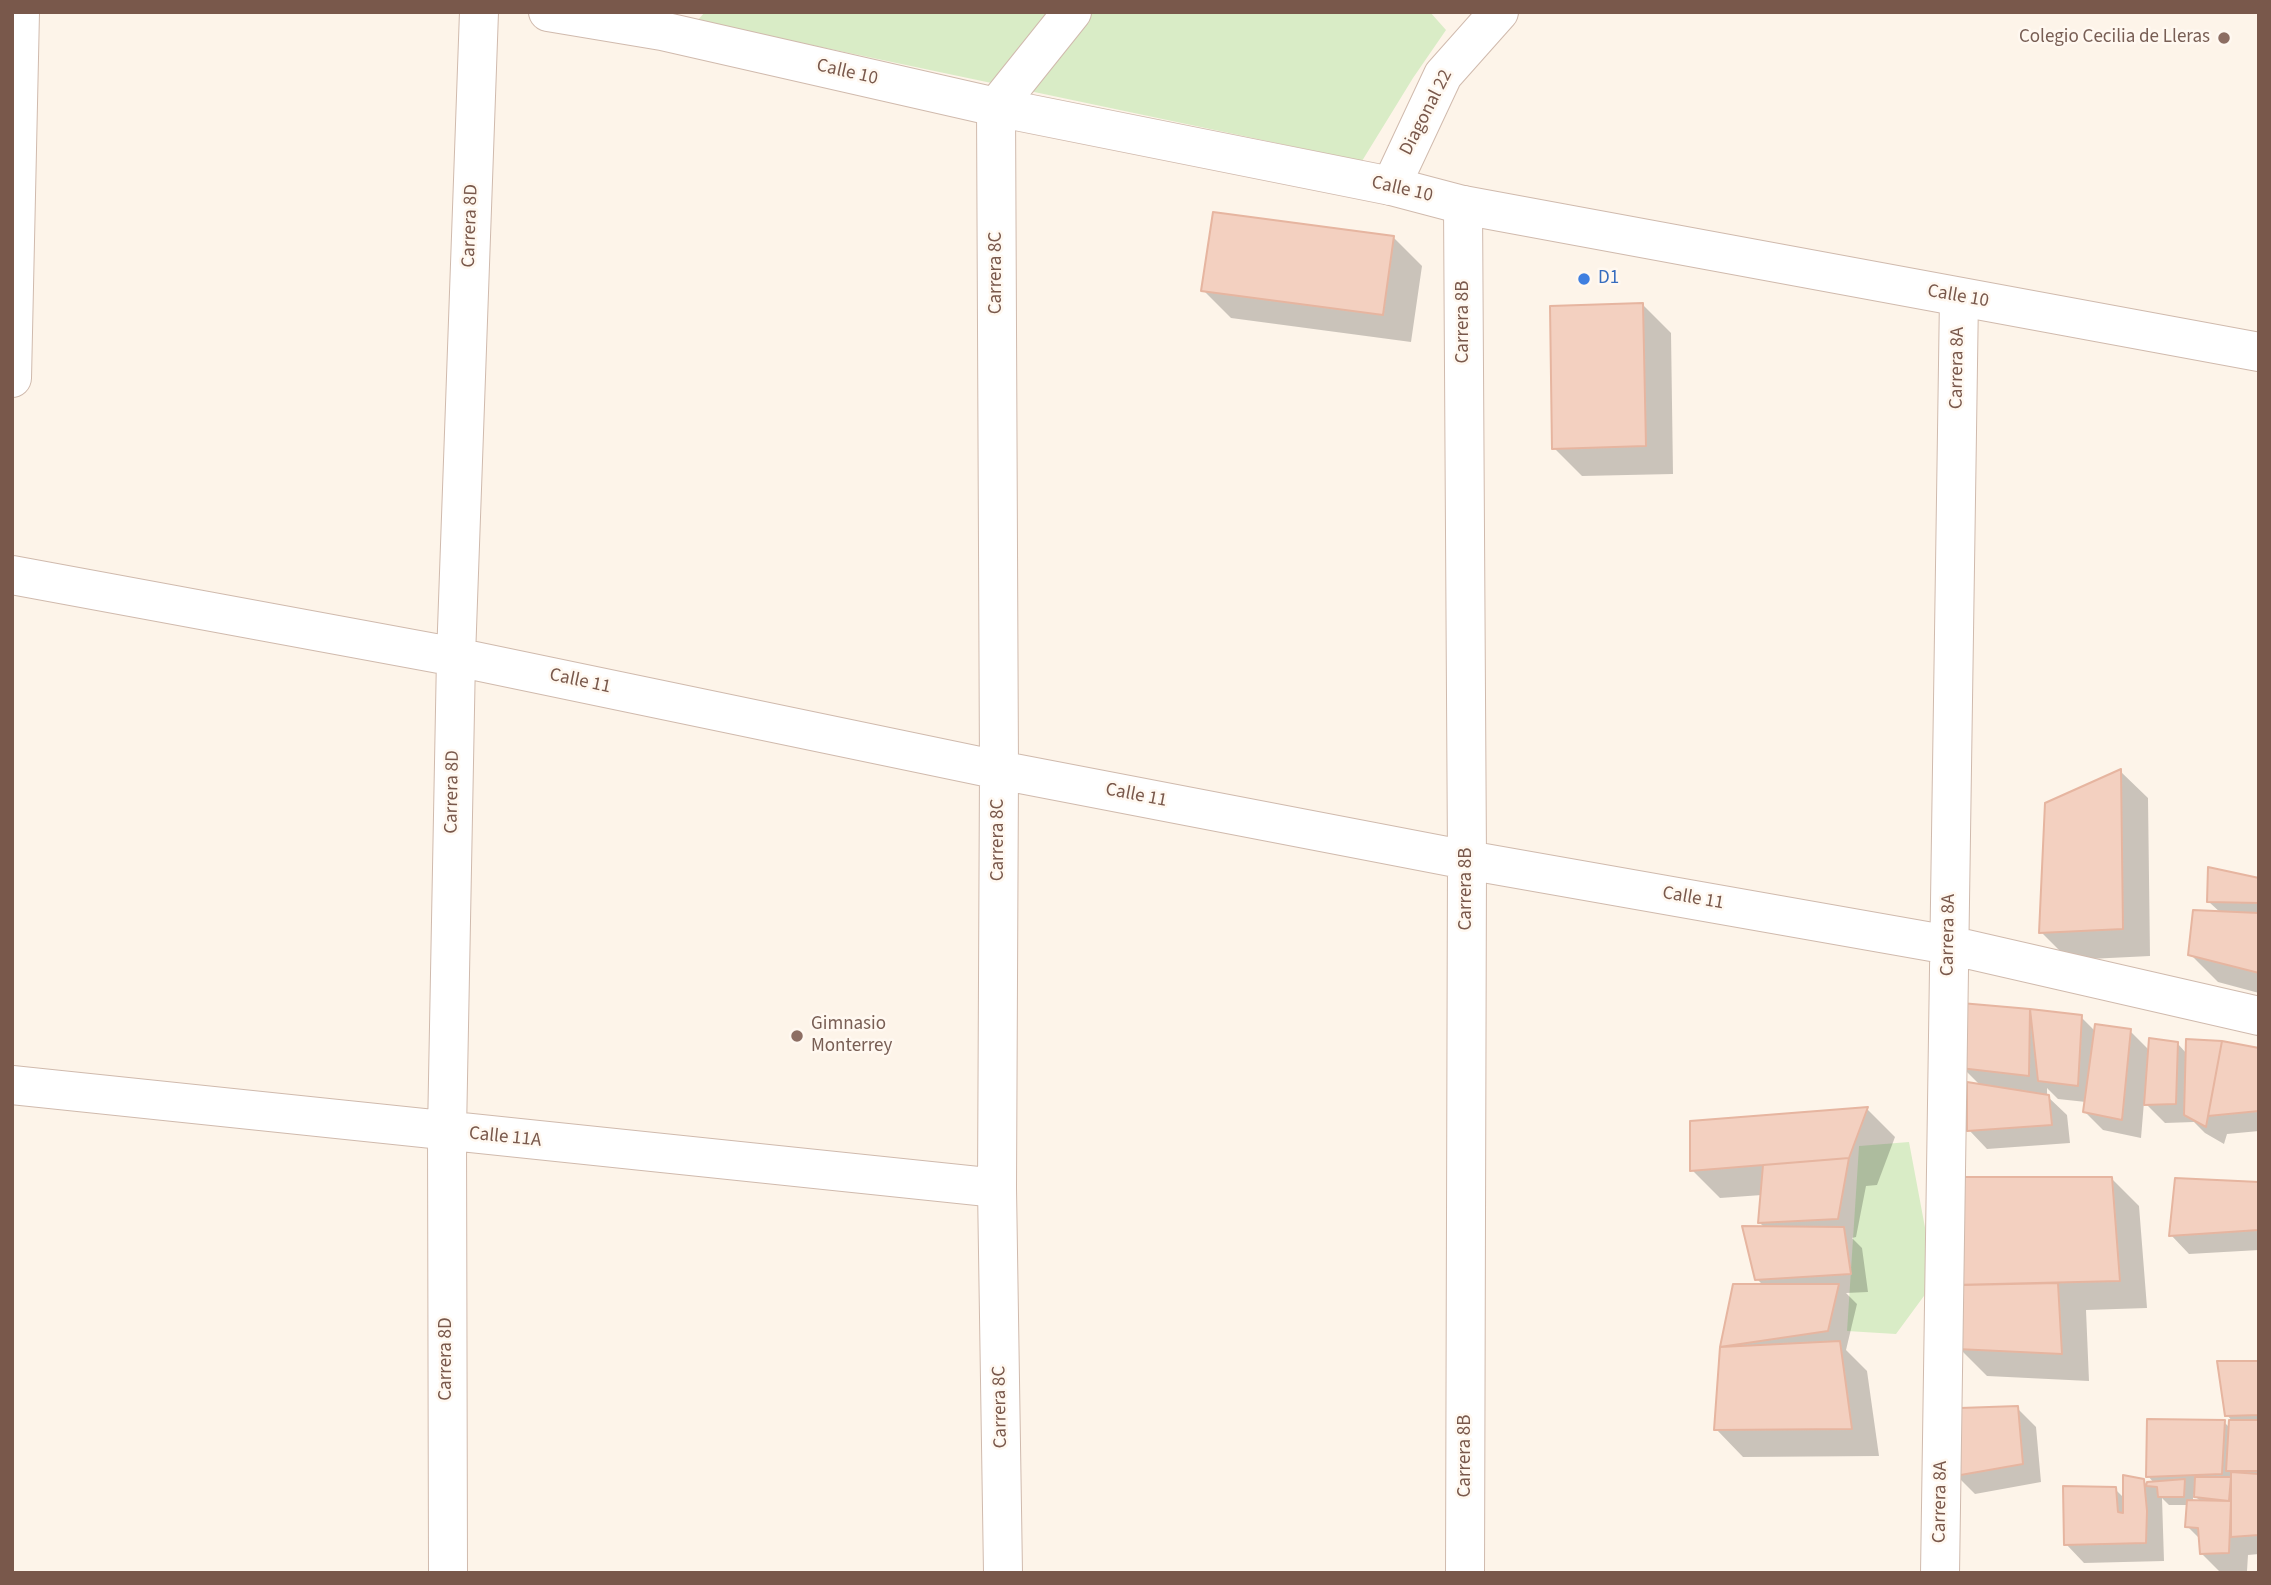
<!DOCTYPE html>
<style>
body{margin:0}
#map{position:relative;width:2271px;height:1585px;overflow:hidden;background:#fdf4e9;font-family:"Source Sans 3",sans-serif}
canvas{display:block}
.frame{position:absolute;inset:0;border:14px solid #79584b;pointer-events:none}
</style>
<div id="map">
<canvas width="2271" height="1585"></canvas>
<div class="frame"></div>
</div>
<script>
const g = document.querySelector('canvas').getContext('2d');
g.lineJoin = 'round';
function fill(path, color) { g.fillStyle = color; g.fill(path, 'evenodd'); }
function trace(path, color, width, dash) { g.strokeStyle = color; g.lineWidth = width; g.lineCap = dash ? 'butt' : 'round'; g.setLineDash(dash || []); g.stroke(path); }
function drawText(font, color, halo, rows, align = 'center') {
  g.font = font + ' "Source Sans 3",sans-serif'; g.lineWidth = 5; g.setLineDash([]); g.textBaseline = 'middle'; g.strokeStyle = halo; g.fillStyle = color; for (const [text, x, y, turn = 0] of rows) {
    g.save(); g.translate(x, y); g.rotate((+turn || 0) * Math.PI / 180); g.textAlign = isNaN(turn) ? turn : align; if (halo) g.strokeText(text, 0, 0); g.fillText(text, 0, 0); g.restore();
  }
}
const green = new Path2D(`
 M705,12H1430L1446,30L1413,78L1362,161L697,21Z
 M1909,1142L1935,1281L1896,1334L1847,1331L1859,1146Z`);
const shadow = new Path2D(`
 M1394,238L1422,266L1411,342L1231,318L1203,290Z
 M1643,305L1671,333L1673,474L1582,476L1554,448Z
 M2120,771L2148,798L2150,956L2069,960L2041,932Z
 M2259,880V993L2218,982L2190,954L2221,913L2209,902Z
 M1963,1005L2081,1017L2095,1031H2130L2150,1051L2178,1044L2187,1054L2259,1050V1131L2227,1134L2224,1144L2205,1133L2194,1122L2165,1123L2144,1102L2141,1138L2103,1130L2085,1112L2086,1102L2058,1099L2047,1088V1096L2067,1115L2070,1143L1987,1149L1969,1130L1981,1086L1962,1067Z
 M1867,1109L1895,1137L1877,1185L1866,1186L1856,1237L1852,1238L1862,1248L1868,1292L1846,1293L1857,1304L1846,1350L1867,1371L1879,1456L1743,1457L1716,1429L1722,1347L1734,1285H1763L1757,1279L1765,1228L1760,1223L1762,1195L1720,1198L1692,1170Z
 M2111,1178L2139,1206L2147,1308L2086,1310L2089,1381L1987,1376L1959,1348L1955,1285Z
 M2259,1183V1250L2189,1254L2171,1235Z
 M2259,1363V1554L2248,1555L2247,1571L2220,1572L2202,1554L2200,1539L2187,1526L2188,1505H2169L2162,1498L2164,1561L2084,1563L2066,1544L2115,1489L2124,1498L2143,1480L2146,1484L2154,1483L2148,1476L2224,1422L2230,1428L2233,1422L2227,1415ZM2193,1494L2201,1502H2193Z
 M2017,1408L2036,1427L2041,1482L1975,1494L1956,1475Z`);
const building = new Path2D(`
 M1213,212L1394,236L1383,315L1201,291Z
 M1643,303L1646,446L1552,449L1550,306Z
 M2121,769L2123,929L2039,933L2045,803Z
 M2208,867L2259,878V903L2207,902Z
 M2193,910L2259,913V973L2188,955Z
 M1961,1003L2030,1009L2029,1076L1960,1068Z
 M2030,1009L2082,1015L2078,1086L2038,1081Z
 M2095,1024L2131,1029L2122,1120L2083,1112Z
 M2149,1038L2178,1042L2176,1104L2144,1105Z
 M2186,1039L2222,1041L2206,1127L2184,1115Z
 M2222,1041L2259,1048V1111L2208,1116Z
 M1967,1082L2049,1095L2052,1125L1967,1131Z
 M1868,1107L1849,1158L1690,1171V1121Z
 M1849,1158L1838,1219L1758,1223L1763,1165Z
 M1959,1177H2112L2120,1281L1953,1285Z
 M2175,1178L2259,1182V1230L2169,1236Z
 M1742,1226L1844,1227L1851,1274L1755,1280Z
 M2058,1283L2062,1354L1957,1349L1963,1285Z
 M1733,1284H1839L1828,1331L1720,1347Z
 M1840,1341L1852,1429L1714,1430L1720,1347Z
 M2217,1361H2259V1415L2225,1416Z
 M2018,1406L2023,1464L1955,1476L1960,1408Z
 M2147,1419L2225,1420L2222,1474L2146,1477Z
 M2229,1420H2259V1471H2226Z
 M2231,1472L2259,1474V1535L2231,1537Z
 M2123,1475L2144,1479L2147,1511L2146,1543L2064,1545L2063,1486L2116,1487L2118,1512L2123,1513Z
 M2195,1477H2231L2229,1501L2194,1497Z
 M2185,1479L2184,1497H2158L2157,1487L2146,1486L2147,1482Z
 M2187,1500L2231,1501L2229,1553L2200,1554L2198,1528L2185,1527Z`);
const minor = new Path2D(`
 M1391,186L1443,75L1499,12
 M1463,205L1467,860L1465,1573
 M12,378L20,12
 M12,575L456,657L999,770L1467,860L1949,945L2259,1016
 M12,1085L997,1188
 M448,1573L447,1132L456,657L479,12
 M1003,1573L997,1188L999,770L996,107L1072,12
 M1940,1573L1959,297`);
const tertiary = new Path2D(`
 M548,12L662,31L996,107L1391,186L1463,205L2259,352`);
const markers = [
 [2224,38,7,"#8d6e63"],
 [1584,279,7,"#3f7fe0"],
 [797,1036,7,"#8d6e63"]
];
const educationNames = [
 ["Colegio Cecilia de Lleras",2210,38],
 ["Gimnasio",811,1025,"left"],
 ["Monterrey",811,1047,"left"]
];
const streetNames = [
 ["Calle 10",847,73,13],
 ["Diagonal 22",1427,113,-63],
 ["Calle 10",1402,190,13],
 ["Carrera 8D",471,226,-88],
 ["Carrera 8C",997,273,-90],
 ["Calle 10",1958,297,10],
 ["Carrera 8B",1464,322,-90],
 ["Carrera 8A",1958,368,-89],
 ["Calle 11",580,682,12],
 ["Carrera 8D",453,792,-89],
 ["Calle 11",1136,796,11],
 ["Carrera 8C",999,840,-90],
 ["Carrera 8B",1467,889,-90],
 ["Calle 11",1693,899,10],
 ["Carrera 8A",1949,935,-89],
 ["Calle 11A",505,1138,6],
 ["Carrera 8D",447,1359,-90],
 ["Carrera 8C",1001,1407,-91],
 ["Carrera 8B",1466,1456,-90],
 ["Carrera 8A",1941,1502,-89]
];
const shopNames = [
 ["D1",1598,279]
];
fill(green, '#d9ecc6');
fill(shadow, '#0003');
fill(building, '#f3d0c0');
trace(building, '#e6b5a0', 2);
trace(minor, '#d0baad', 40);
trace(tertiary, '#d0baad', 40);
trace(minor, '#fff', 38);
trace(tertiary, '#fff', 38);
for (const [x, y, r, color] of markers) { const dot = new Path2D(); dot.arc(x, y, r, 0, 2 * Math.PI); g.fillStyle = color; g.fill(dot); trace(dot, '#fff8f0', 2.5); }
drawText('19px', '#785e54', '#fff8f0', educationNames, 'right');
drawText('19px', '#79584b', '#fff8f0', streetNames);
drawText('19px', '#366cbe', '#fff8f0', shopNames, 'left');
</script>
